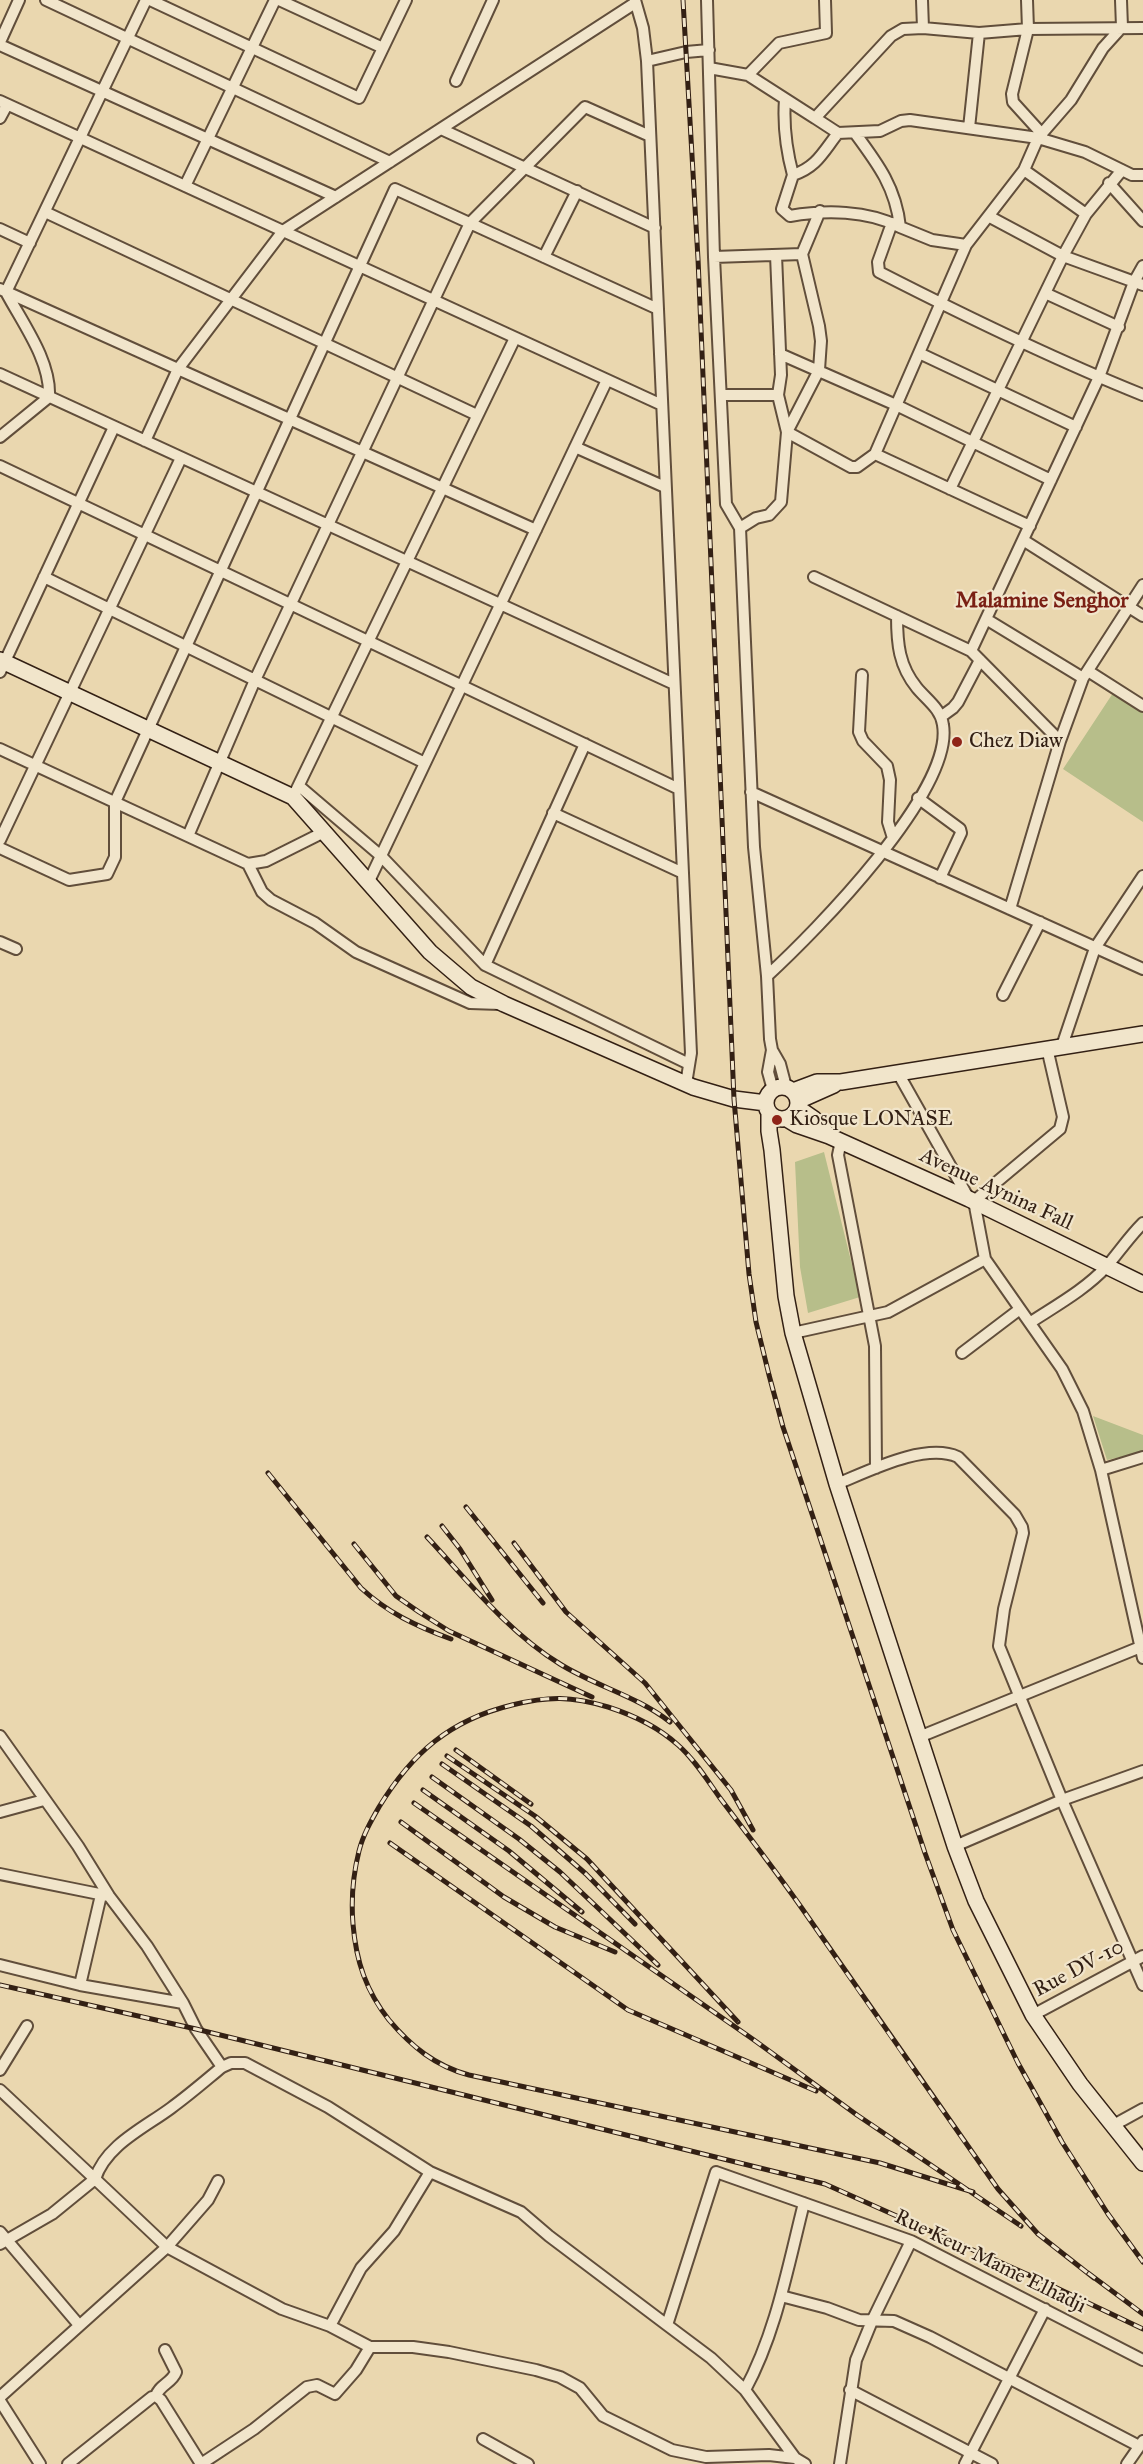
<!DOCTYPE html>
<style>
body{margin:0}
canvas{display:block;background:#ead7af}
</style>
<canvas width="1143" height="2464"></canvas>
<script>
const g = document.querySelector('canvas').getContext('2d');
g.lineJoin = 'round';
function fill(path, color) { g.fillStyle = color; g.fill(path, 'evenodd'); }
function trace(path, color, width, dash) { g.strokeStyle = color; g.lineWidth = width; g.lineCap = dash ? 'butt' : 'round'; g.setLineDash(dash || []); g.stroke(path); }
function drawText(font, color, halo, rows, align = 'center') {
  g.font = font + ' "IM FELL Great Primer",serif'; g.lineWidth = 4.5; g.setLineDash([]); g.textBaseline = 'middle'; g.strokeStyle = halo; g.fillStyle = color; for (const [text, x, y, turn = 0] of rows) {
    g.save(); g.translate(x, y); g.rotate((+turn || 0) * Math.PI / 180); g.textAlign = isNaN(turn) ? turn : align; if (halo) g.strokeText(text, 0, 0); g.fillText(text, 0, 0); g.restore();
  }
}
const green = new Path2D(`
 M1113,693L1143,713V822L1063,769Z
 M824,1152L860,1297L808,1313L800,1267L795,1162Z
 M1093,1416L1143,1435V1452L1107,1460Z`);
const street = new Path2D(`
 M46,0L390,162
 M150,0L359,98L406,0
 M279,0L383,48
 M635,0L643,28L647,61L691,1053L686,1084
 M707,0L714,257L726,504L740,528L754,847L767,976L770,1039L772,1050L780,1064L786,1087
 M922,0L923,28
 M1027,0L1028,29L1012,94L1013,102L1042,134
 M1143,28L1028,29L979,33L923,28L903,29L891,36L815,118L838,133L880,131L901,121L910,120L1038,138L1085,152L1132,175H1143
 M0,42L19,0
 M0,45L336,197
 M647,61L686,52L709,50
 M709,68L748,75L815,118
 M748,75L779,43L826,33L825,0
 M456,81L493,0
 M785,99C783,126 786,149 793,175
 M0,101L662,405
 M0,118L7,105
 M969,128L979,33
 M441,129L655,228
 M838,133C823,152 817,167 793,175L782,209L790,216C825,210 867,210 900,227C896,188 878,164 855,133
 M1024,170L1086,214
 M1109,183L1143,221
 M185,186L275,0
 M45,212L477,415
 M990,217L1063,256L1143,285
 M892,223L878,262L879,272C965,316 1053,359 1143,395
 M900,227L932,240L966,245
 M0,229L30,243
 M544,257L577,191
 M714,257L802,254
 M0,289L536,530
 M1045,293L1119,327
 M919,353L1076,427
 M780,354L896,405L1051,480
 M0,374L674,684
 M722,395H778L781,375L776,255
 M778,395L787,432L851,467H857L875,454L966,245L1024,170L1038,138L1071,100L1103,48L1122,27L1121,0
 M0,437L49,397C51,361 23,324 6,292L146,0
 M145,441L178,369L283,231L635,3
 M575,447L665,487
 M875,454L1030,526
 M0,466L679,789
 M950,489L1063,256L1086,214L1122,170
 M740,528L756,518L769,515L781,502L787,432L819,370L821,341L819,326L802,254L820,211
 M1023,540L1143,616
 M44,577L425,763
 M814,577L971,651L1060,741
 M986,619L1083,678
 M971,651L1099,377L1134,282L1143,266
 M1088,671L1143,706
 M0,672L114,427
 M862,675L859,732L863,741L887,766L890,780L888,822L893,838
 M942,716L953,708L958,702L980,660
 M0,749L248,864
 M299,786L381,856L485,965L689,1064
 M751,792L1143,969
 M293,797L515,338
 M918,798L960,829L961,833L940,878
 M553,813L683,873
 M324,832L266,861L248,864L262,892L271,900L315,923L356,952L470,1003L500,1004
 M188,836L255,680L470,223L585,107L650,136
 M0,840L181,458
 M0,848L69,880L107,874L115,857V802L395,189L658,309
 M369,881L607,380
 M1010,909L1060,741L1083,678L1143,585
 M0,942L16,949
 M485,965L585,744
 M767,976C815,932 954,791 943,725C941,709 927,700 917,688C899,666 897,644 897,616
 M1003,995L1040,922
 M1062,1046L1095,948L1143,876
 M1047,1048L1063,1117L1060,1129L974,1201L985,1259L1062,1369L1083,1411L1101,1470L1143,1658
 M772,1050L768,1072L773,1090
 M898,1073L969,1199
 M841,1141L838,1155L875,1346L876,1468
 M1031,1322C1057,1305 1086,1289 1107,1266C1119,1252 1129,1237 1143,1223
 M793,1333L888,1312L985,1259
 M962,1353L1020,1309
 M1101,1470L1143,1457
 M837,1484C869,1471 925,1442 958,1457L1015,1515L1022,1527L1023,1533L1004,1609L999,1646L1062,1800L1143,1985
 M0,1736L78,1846L109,1896L147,1946L183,2003L196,2029L222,2067
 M919,1737L1143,1646
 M0,1812L44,1800
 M955,1846L1062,1800L1143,1771
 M0,1874L109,1896
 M0,1965L80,1985L183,2003
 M80,1985L101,1895
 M1033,2015L1143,1956
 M0,2070L27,2026
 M0,2090L95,2179C106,2145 144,2128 171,2108C189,2095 205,2081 222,2067L231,2063H245L328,2107L430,2172L521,2212L549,2236L667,2325
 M1112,2126L1143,2109
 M0,2232L79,2325
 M0,2244L52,2214L95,2179L167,2247L282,2309L330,2326L370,2347H413L449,2352L536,2370L560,2377L580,2388L603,2416L672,2450L706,2457L769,2455L795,2458L805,2464
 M781,2296L827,2308L859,2320L894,2321L930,2337L1139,2446
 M330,2326L361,2268L394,2231L430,2172
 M745,2390L711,2358L667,2325L716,2172L911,2241L1143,2360
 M850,2390L992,2464
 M156,2396C159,2385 172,2383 176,2372L165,2350
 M0,2397L167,2247L208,2200L218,2181
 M0,2401L40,2464
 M483,2439L528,2464
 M795,2458L745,2390C776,2333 788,2266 804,2203
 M68,2464L152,2397L156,2396L161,2400L201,2464
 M201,2464L254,2429L307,2387L317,2385L335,2394L356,2370L370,2347
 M840,2464L856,2360L872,2321L911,2241
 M965,2464L1045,2309
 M1127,2464L1143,2441`);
const secondary = new Path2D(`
 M0,660L293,797L430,952L471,987L504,1004L693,1087L734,1099L766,1103
 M766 1103a16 16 0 1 1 32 0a16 16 0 1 1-32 0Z
 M793,1091L817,1082H841L1143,1034
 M798,1101L834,1085
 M798,1108L814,1119L829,1136
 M769,1113V1131L772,1150L786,1296L793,1333L837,1484L955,1846L976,1901L1033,2015L1080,2084L1143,2163
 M787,1119L797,1125L829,1136L969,1199L1143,1284`);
const rail = new Path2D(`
 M683,0L698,259L734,1099L749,1274L756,1322L769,1375L783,1427L925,1853L953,1930L1018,2063L1062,2142L1108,2214L1143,2262
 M268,1473L361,1588C388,1613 416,1626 451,1639
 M466,1507L543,1603
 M442,1526L460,1549L492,1600
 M427,1537C468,1581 508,1632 560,1664C595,1686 637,1696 670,1722
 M514,1543L566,1612L645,1683L731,1790L753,1830
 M354,1544L396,1596L419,1612L449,1631L592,1697
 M456,1750L531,1804
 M447,1756L535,1816L587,1859L738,2022
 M442,1764L531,1826L586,1874L635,1924
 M432,1777L519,1839L560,1872L658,1965
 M423,1790L509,1851L582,1912
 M414,1803L754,2040L857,2115L1021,2226
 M401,1822L504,1897L555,1927L615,1952
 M390,1843L628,2010L816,2091
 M0,1985L196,2029L825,2184L1040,2280L1143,2329
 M973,2192L880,2163L469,2075C435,2066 411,2046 389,2020C366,1991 356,1961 353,1924C351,1900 353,1875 359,1851C363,1835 371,1821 379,1807C412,1753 450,1720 512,1705C549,1696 571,1696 608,1707C633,1715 658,1727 678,1745C695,1760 707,1780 720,1798C747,1834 775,1870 801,1907C866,2001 932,2095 998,2189L1038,2234L1094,2278
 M1088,2273L1143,2314`);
const markers = [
 [957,742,6,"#8f2418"],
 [777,1120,6,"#8f2418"]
];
const poiNames = [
 ["Chez Diaw",969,742],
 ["Kiosque LONASE",789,1120]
];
const streetNames = [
 ["Avenue Aynina Fall",996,1190,25],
 ["Rue DV-10",1079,1969,-28],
 ["Rue Keur Mame Elhadji",990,2262,26]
];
const neighbourhoodNames = [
 ["Malamine Senghor",1042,602]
];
fill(green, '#b7be8a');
trace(street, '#614e3b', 14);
trace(secondary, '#332014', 18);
trace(street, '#f1e5cb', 10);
trace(secondary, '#f1e5cb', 15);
trace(rail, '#332014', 5);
trace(rail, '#f1e5cb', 3, [9]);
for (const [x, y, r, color] of markers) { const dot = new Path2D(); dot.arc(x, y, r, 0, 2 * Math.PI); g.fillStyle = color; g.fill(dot); trace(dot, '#f1e5cb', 2); }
drawText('21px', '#332014', '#f1e5cb', poiNames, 'left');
drawText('21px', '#332014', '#f1e5cb', streetNames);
drawText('bold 22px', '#7a1f14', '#f1e5cb', neighbourhoodNames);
</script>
